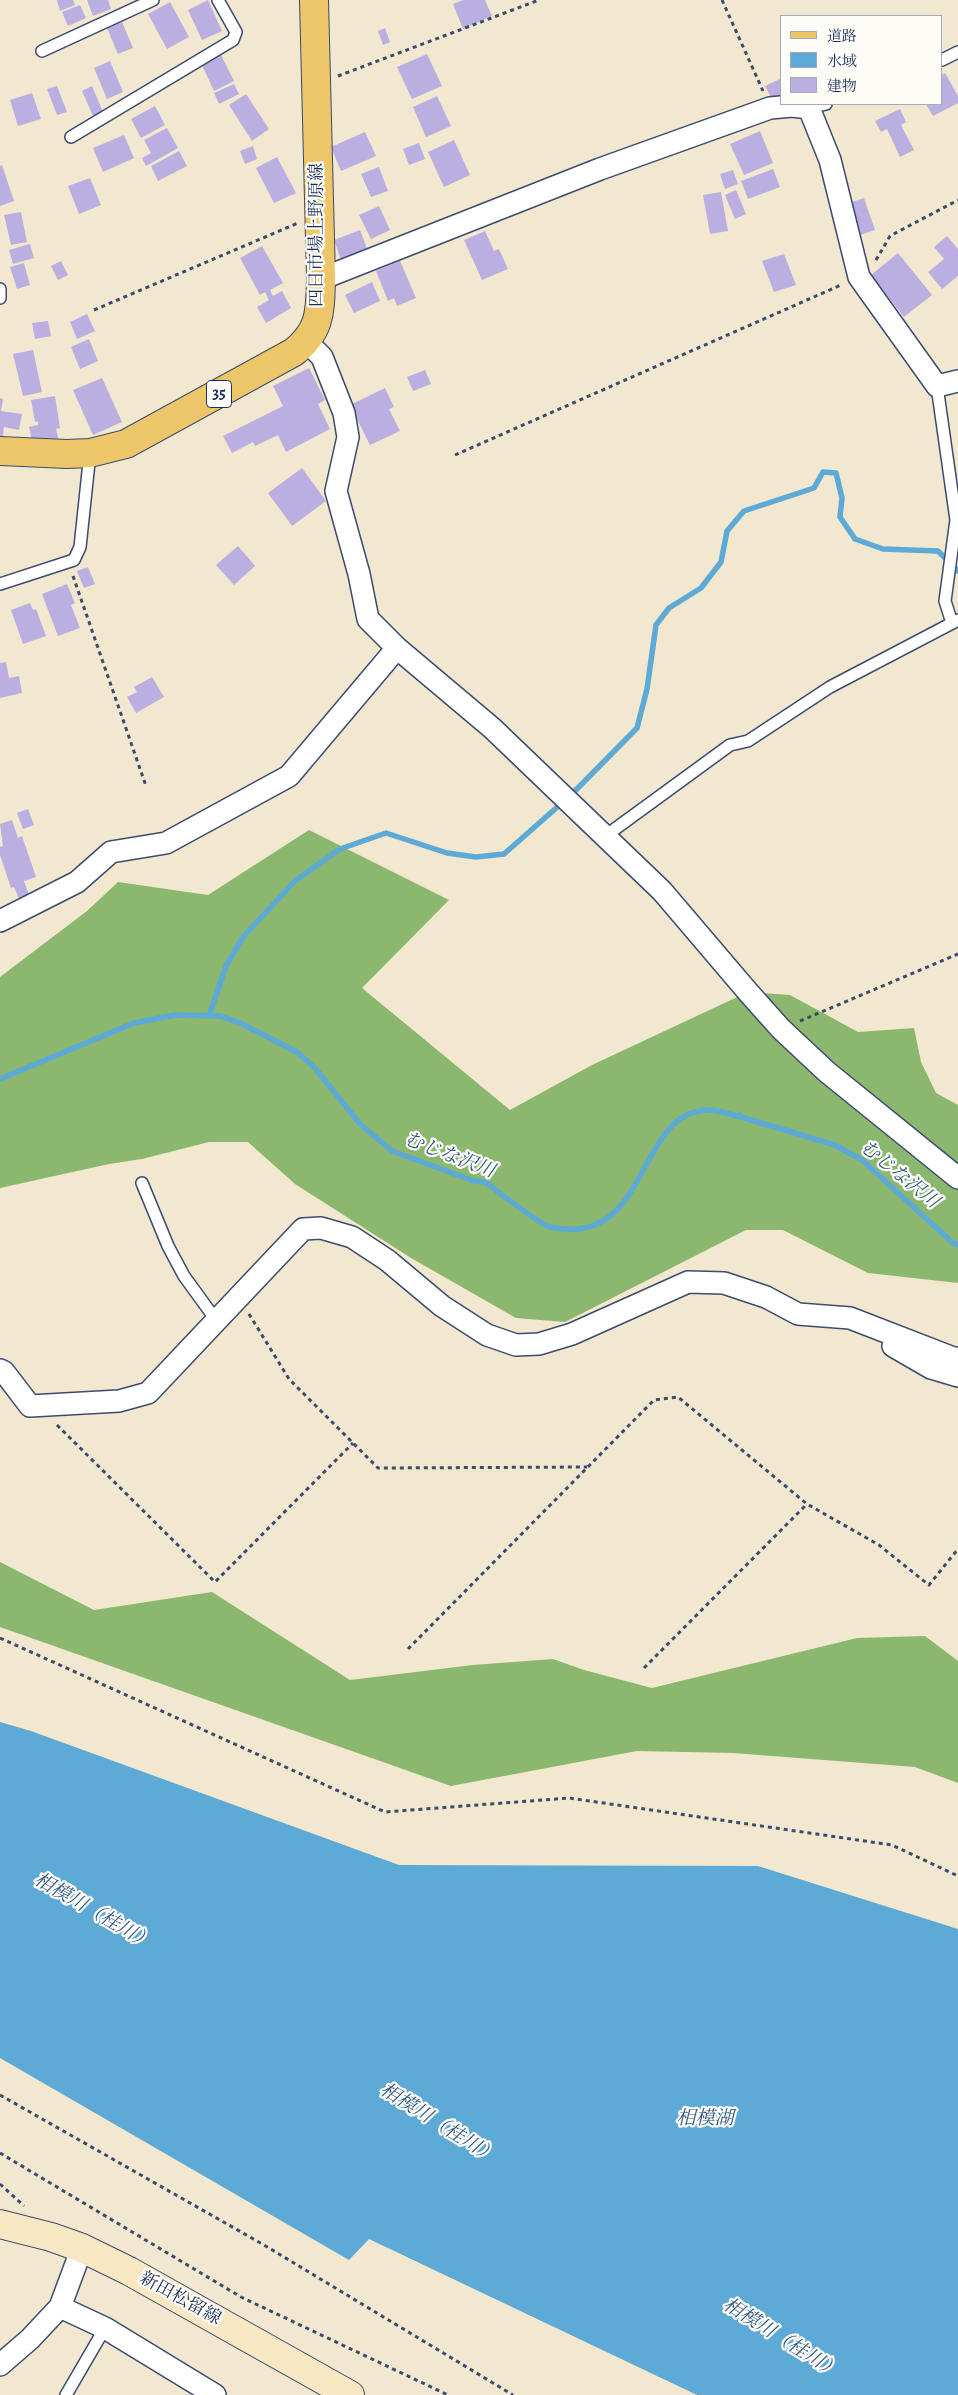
<!DOCTYPE html>
<meta charset="utf-8">
<style>
body{margin:0}
#map{position:relative;width:958px;height:2395px;overflow:hidden;background:#f1e8cf;font-family:Alegreya,"Noto Serif JP",serif}
canvas{display:block}
.legend{position:absolute;left:780px;top:15px;width:162px;height:90px;box-sizing:border-box;background:#fdfcf7;border:1px solid #a3aaba;margin:0;padding:6px 9px;list-style:none;font-size:15px;color:#1b2f5e}
.legend li{display:flex;align-items:center;gap:10px;height:25px}
.legend b{width:25px;border:1px solid #a3aaba}
</style>
<div id="map">
<canvas width="958" height="2395"></canvas>
<ul class="legend">
<li><b style="height:6px;background:#ecc669"></b>道路</li>
<li><b style="height:14px;background:#5caad5"></b>水域</li>
<li><b style="height:14px;background:#bbafe2"></b>建物</li>
</ul>
</div>
<script>
const g = document.querySelector('canvas').getContext('2d');
g.lineJoin = 'round';
function fill(path, color) { g.fillStyle = color; g.fill(path, 'evenodd'); }
function trace(path, color, width, dash) { g.strokeStyle = color; g.lineWidth = width; g.lineCap = dash ? 'butt' : 'round'; g.setLineDash(dash || []); g.stroke(path); }
function drawText(font, color, halo, rows, align = 'center') {
  g.font = font + ' Alegreya,"Noto Serif JP",serif'; g.lineWidth = 4.5; g.setLineDash([]); g.textBaseline = 'middle'; g.strokeStyle = halo; g.fillStyle = color; for (const [text, x, y, turn = 0] of rows) {
    g.save(); g.translate(x, y); g.rotate((+turn || 0) * Math.PI / 180); g.textAlign = isNaN(turn) ? turn : align; if (halo) g.strokeText(text, 0, 0); g.fillText(text, 0, 0); g.restore();
  }
}
const forest = new Path2D(`
 M309,830L449,900L362,988L510,1110L592,1065L748,992L790,995L858,1032L914,1028L921,1062L936,1093L958,1105V1283L868,1273L783,1230H746L565,1322L516,1318L411,1258L295,1184L248,1142H209L142,1159L109,1164L0,1188V977L87,911L118,882L208,895Z
 M0,1562L94,1610L212,1592L350,1680L473,1665L553,1659L584,1670L652,1688L857,1638L925,1636L958,1661V1783L915,1767L733,1753L637,1751L451,1786L0,1627Z`);
const water = new Path2D(`
 M0,1722L31,1731L399,1865L758,1866L958,1929V2395H697L369,2239L349,2260L0,2058Z`);
const stream = new Path2D(`
 M570,796L637,728L647,689L656,625L669,608L701,588L721,562L727,531L744,511L814,488L823,472L836,473L842,498L840,517L855,539L883,549L938,551L958,571
 M209,1016L226,966L243,937L295,881L340,849L386,833L447,853L476,857L504,854L563,802
 M0,1079L134,1023L175,1015L220,1016L240,1023L297,1052L315,1068L360,1124L392,1151L474,1181L485,1182C496,1190 540,1225 550,1227C650,1249 635,1114 706,1110C717,1109 729,1114 740,1117L739,1115L744,1118L835,1145L862,1160L953,1243L958,1245`);
const building = new Path2D(`
 M57,0H73L75,5L60,11Z
 M87,0H108L111,9L93,16Z
 M208,0L222,31L202,40L188,10Z
 M463,0H485L492,16L463,29L453,4Z
 M170,2L189,37L167,49L148,14Z
 M80,5L86,18L68,26L62,12Z
 M122,22L133,48L118,54L107,28Z
 M385,28L390,42L383,45L378,31Z
 M220,53L234,81L214,91L201,63Z
 M427,54L442,86L412,99L397,67Z
 M110,61L123,92L107,99L94,68Z
 M945,73L958,96V103L933,116L926,104H942V75Z
 M782,78V100L774,103L765,86Z
 M234,84L239,94L219,104L214,93Z
 M57,86L67,112L57,115L47,89Z
 M92,86L103,112L93,116L82,91Z
 M32,93L41,119L18,126L10,100Z
 M246,94L269,129L252,141L229,105Z
 M437,96L451,126L426,137L413,107Z
 M155,106L165,125L141,138L131,119Z
 M900,109L906,122L901,125L914,150L900,157L887,129L881,132L875,121Z
 M167,128L178,148L146,166L142,158L151,153L144,140Z
 M760,131L773,163L744,175L730,144Z
 M365,132L376,156L341,171L331,147Z
 M124,135L134,158L103,172L93,148Z
 M454,140L470,175L444,187L428,152Z
 M419,143L425,159L409,165L403,149Z
 M253,146L257,159L245,164L240,151Z
 M179,151L187,166L158,181L151,166Z
 M277,157L296,193L274,203L256,168Z
 M2,165L14,201L0,206V166Z
 M379,167L388,191L371,197L361,174Z
 M773,169L780,187L748,199L741,181Z
 M733,170L738,184L725,189L720,174Z
 M90,178L101,205L79,214L68,186Z
 M736,190L746,214L735,219L725,195Z
 M721,192L728,231L710,234L703,195Z
 M864,198L875,230L860,235L849,203Z
 M379,206L390,230L371,239L359,215Z
 M21,212L27,242L11,245L4,215Z
 M360,230L368,251L341,260L334,240Z
 M485,231L494,251L499,249L508,269L482,280L464,240Z
 M947,236L958,249V276L942,289L928,272L944,259L934,247Z
 M30,244L34,258L13,264L9,250Z
 M262,246L283,283L270,290L273,296L282,291L291,308L266,323L257,307L269,300L265,292L260,295L240,258Z
 M898,253L932,295L904,317L871,275Z
 M784,254L796,285L774,292L762,261Z
 M61,261L68,275L58,280L51,266Z
 M400,261L416,298L397,306L394,298L388,301L376,271Z
 M24,263L30,285L17,289L10,267Z
 M372,282L380,301L354,313L345,295Z
 M87,314L95,331L77,339L70,322Z
 M48,321L51,336L35,339L32,323Z
 M89,339L98,361L80,369L71,347Z
 M33,350L42,392L23,396L13,354Z
 M309,368L325,400L318,404L330,429L286,452L278,435L255,446L253,442L232,453L223,436L283,406L273,386Z
 M425,370L431,384L413,391L407,377Z
 M102,378L122,422L93,435L73,390Z
 M385,388L394,407L389,409L400,431L370,445L350,405Z
 M55,396L60,428L56,429L59,441L33,445L29,427L38,425V421L35,422L31,400Z
 M0,398L3,399L1,411L22,414L19,430L4,427L3,437H0Z
 M302,468L326,501L292,526L268,493Z
 M238,546L255,566L234,585L216,565Z
 M88,567L95,584L84,588L77,571Z
 M67,584L75,603L71,605L80,628L58,636L42,594Z
 M30,603L33,610L36,609L46,636L23,644L11,610Z
 M6,662L9,678L19,676L22,693L0,698V663Z
 M152,677L164,697L136,713L127,697L137,692L134,687Z
 M28,809L34,825L23,829L17,813Z
 M12,820L18,838L22,836L36,877L24,881L29,895L19,899L14,887L11,888L0,855V847L3,846L0,824Z`);
const path = new Path2D(`
 M722,0L763,91
 M338,76L539,0
 M876,260L890,236L958,200
 M94,310L298,223
 M455,455L841,285
 M73,576L146,786
 M800,1021L958,954
 M249,1314L289,1379L378,1468L587,1467
 M57,1425L215,1582L353,1443
 M0,1638L385,1812L569,1798L892,1845L958,1876
 M408,1649L654,1400L678,1397L807,1504L879,1545L929,1585L958,1549
 M644,1668L807,1504
 M0,2095L264,2245L513,2395
 M0,2153L241,2297L448,2395
 M0,2184L24,2206`);
const service = new Path2D(`
 M42,51L153,0
 M942,60L958,52
 M809,108L826,104
 M71,137L233,40L236,32L218,0
 M0,289V298
 M937,386L956,520L945,601L952,623
 M0,584L74,560L80,547L90,453
 M604,837L730,745L748,741L830,687L958,620
 M142,1183L168,1246L184,1276L216,1320
 M66,2395L105,2328`);
const minor = new Path2D(`
 M321,279L600,169L770,108L792,106L809,108L830,160L859,277L937,386L958,381
 M307,342L322,357L344,413L348,437L336,491L359,574L368,619L397,648L492,728L662,891L748,992L781,1029L827,1072L958,1178
 M0,921L77,882L111,852L166,843L289,776L397,648
 M893,1346L931,1368L958,1376
 M0,1370L4,1372L30,1406L119,1401L148,1393L303,1229L321,1228L352,1237L387,1260L442,1306L487,1335L516,1345L539,1344L572,1334L688,1282L724,1283L766,1297L798,1314L850,1318L956,1359L958,1358
 M60,2307L105,2328L215,2395
 M0,2365L30,2339L60,2307L82,2248`);
const secondary = new Path2D(`
 M0,2224L51,2237L82,2248L129,2271L350,2395`);
const primary = new Path2D(`
 M0,451L67,454L90,453L126,444L294,352C321,330 320,312 321,279L314,0`);
const shields = [
 [219,394,25]
];
const shieldNames = [
 ["35",219,394]
];
const streetNames = [
 ["四日市場上野原線",318,235,-90],
 ["新田松留線",180,2299,29]
];
const waterNames = [
 ["むじな沢川",449,1156,21],
 ["むじな沢川",899,1175,39],
 ["相模川（桂川）",93,1912,30],
 ["相模湖",705,2119],
 ["相模川（桂川）",438,2124,32],
 ["相模川（桂川）",781,2339,32]
];
fill(forest, '#8cb76e');
fill(water, '#5caad5');
trace(stream, '#5caad5', 5.5);
fill(building, '#bbafe2');
trace(service, '#3b4b6f', 14);
trace(minor, '#3b4b6f', 24);
trace(secondary, '#3b4b6f', 30);
trace(primary, '#3b4b6f', 30);
trace(path, '#3b4b6f', 3, [4, 4]);
trace(service, '#fff', 11);
trace(minor, '#fff', 21);
trace(secondary, '#f7e8c3', 28);
trace(primary, '#ecc669', 28);
for (const [x, y, w] of shields) { const box = new Path2D(); box.roundRect(x - w / 2, y - 13.5, w, 27, 4); g.fillStyle = '#fdfcf7'; g.fill(box); trace(box, '#1b2f5e', 1); }
drawText('bold 16px', '#1b2f5e', null, shieldNames);
drawText('18px', '#1b2f5e', '#fdfcf7', streetNames);
drawText('italic 19px', '#325a88', '#fdfcf7', waterNames);
</script>
